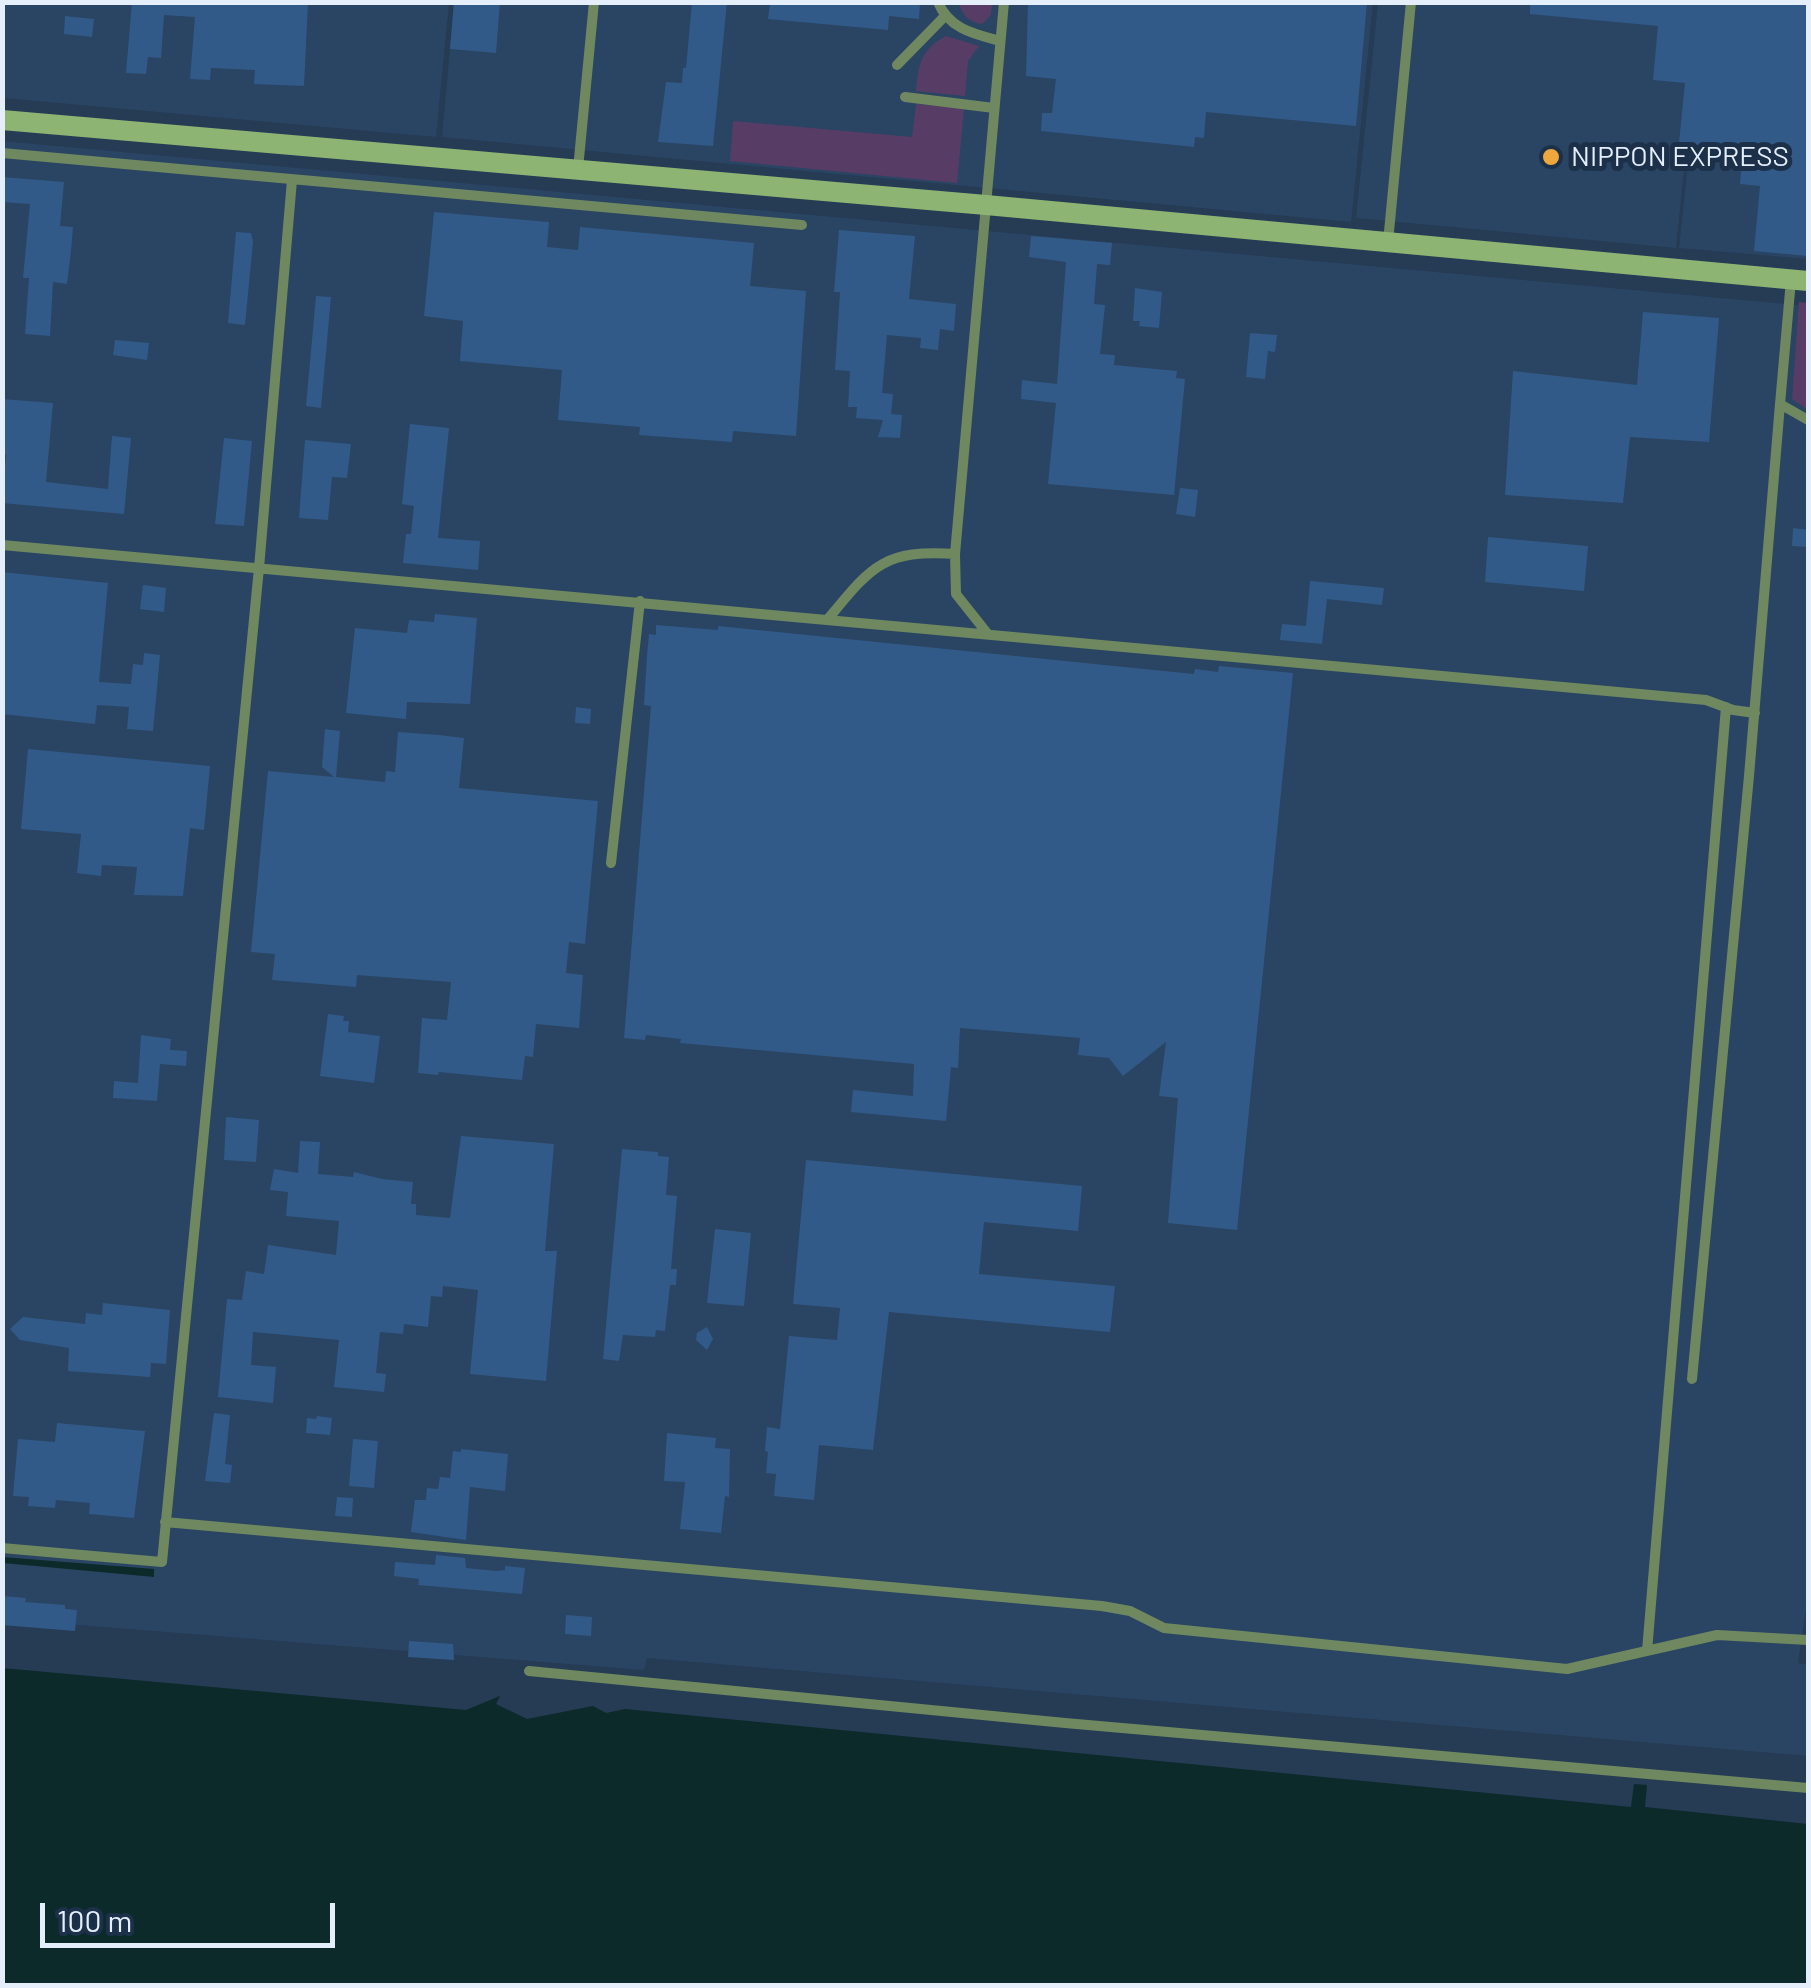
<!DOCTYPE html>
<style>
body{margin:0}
#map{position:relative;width:1811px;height:1988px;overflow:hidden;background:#263b54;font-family:Barlow,sans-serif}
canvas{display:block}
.frame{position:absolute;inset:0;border:5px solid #e5effc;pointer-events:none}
.scale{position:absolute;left:40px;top:1903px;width:295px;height:45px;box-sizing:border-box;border:5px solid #e5effc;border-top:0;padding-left:12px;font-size:30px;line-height:35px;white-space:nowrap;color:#e5effc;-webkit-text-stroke:8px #1c3149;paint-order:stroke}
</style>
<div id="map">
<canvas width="1811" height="1988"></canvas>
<div class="frame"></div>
<div class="scale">100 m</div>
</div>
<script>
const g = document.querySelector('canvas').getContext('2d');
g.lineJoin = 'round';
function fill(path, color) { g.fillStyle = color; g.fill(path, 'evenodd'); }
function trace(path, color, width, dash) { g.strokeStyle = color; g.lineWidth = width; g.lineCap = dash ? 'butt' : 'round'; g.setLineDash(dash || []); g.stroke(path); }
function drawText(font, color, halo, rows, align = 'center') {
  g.font = font + ' Barlow,sans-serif'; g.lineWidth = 10; g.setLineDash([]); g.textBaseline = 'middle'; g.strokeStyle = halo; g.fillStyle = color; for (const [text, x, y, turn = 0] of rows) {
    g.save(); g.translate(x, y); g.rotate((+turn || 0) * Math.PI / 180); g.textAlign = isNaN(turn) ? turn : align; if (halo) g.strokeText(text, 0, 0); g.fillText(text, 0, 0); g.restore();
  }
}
const built = new Path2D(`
 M2,3H449L436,137L3,98Z
 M454,3H1373L1351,222L442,137Z
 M1378,3H1701L1676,248L1356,218Z
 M1705,3H1808V259L1679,248Z
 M2,141L1808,306V1596L1798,1663L1808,1665V1756L647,1658L644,1670L3,1619Z`);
const green = new Path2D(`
 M959,3H992L991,15L982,24C968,22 963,16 959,3Z
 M946,36L979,46L968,61L965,96L916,91C918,65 921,49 946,36Z
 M916,104L964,108L957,183L730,161L733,121L912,137Z
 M1799,302L1808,303V410L1792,399Z`);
const water = new Path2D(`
 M2,1557L154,1569V1577L3,1563Z
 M2,1668L466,1710L500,1696L496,1704L527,1719L593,1706L606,1713L625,1709L1631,1807L1634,1784L1647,1785L1645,1807L1808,1824V1985H3Z`);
const building = new Path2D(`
 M132,2H308L304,86L254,84L255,70L211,68L210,80L190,79L195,17L164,15L161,58L148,57L146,74L126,73Z
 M454,2H500L496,53L450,49Z
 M692,2H727L713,146L658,142L666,82L682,83L683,68H686Z
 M770,2H920L919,19L889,16L888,30L768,19Z
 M1028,2H1367L1356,126L1206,112L1204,138L1195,137L1194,147L1041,131L1042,113H1052L1056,79L1026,76Z
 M1530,2H1808V256L1754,251L1760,186L1740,184L1743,150L1679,143L1685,83L1653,80L1658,26L1530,14Z
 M65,16L94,19L92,37L64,34Z
 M2,177L64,182L60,226L73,227L71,251L67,284L53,282L50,336L25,334L29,278H23L30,204L2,202Z
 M434,212L549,222L547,247L578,250L580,227L754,243L750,286L806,291L796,436L733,431L732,442L639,435L640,427L558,420L562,370L460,361L463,321L424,316Z
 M839,230L915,236L909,299L956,304L954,331L940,329L938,350L920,348L921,338L887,335L882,393L893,394L891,414L902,415L900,438L878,437L883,420L856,418L857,407H848L850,371L835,370L840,292H834Z
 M236,232L251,233L253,242L245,325L228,323Z
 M1031,236L1112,243L1110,265L1097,264L1094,304L1105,305L1100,354L1115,355L1114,365L1177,371L1176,378L1185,379L1174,495L1048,484L1056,403L1021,399L1022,380L1057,384L1066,262L1029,257Z
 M1135,288L1162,292L1159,328L1139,326L1140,321H1133Z
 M316,296L331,297L321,408L306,406Z
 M1643,312L1719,318L1709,442L1630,437L1623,503L1505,495L1513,371L1637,385Z
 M1250,333L1277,335L1275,352L1268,351L1265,379L1246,377Z
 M115,340L149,343L147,360L113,355Z
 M2,399L53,403L46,482L108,489L112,436L131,438L124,514L2,503L6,455H2Z
 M410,424L449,428L438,538L480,541L478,570L403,563L406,534H411L414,506L402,504Z
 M224,438L252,441L244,526L215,524Z
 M305,440L351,444L347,478L332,477L328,520L299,518Z
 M1180,488L1198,490L1195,517L1176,514Z
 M1793,528L1808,530V547L1792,546Z
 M1488,537L1588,546L1584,591L1485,582Z
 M2,572L108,583L99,682L131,684L133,664L143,665L144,653L160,655L153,731L127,729L129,707L97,705L95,724L2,714Z
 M1310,581L1384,588L1382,605L1327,599L1322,644L1280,640L1282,624L1306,626Z
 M143,585L166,588L164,612L140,609Z
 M435,614L477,618L470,704L407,702L406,719L346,713L355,628L407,633L409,620L434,622Z
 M656,625L718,630V626L1194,674L1195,669L1218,672L1219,666L1293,673L1237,1230L1168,1223L1178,1098L1159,1096L1166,1042L1123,1076L1109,1058L1078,1055L1080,1038L960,1028L958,1068L951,1067L946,1121L851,1112L853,1090L913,1096L914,1064L680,1043L681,1039L646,1035L645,1040L624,1038L651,706L644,705L647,656L649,634L656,635Z
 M576,707L591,709L590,724L575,723Z
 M325,729L340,731L336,777L385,782L386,771L395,772L398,732L439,735L464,738L459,788L598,801L585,944L569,942L566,973L583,975L579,1028L536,1024L533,1057L525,1056L522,1080L439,1072L438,1075L418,1073L422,1018L447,1020L451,982L357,975L356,987L272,980L275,954L251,952L268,771L334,777L322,767Z
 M28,749L210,766L204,830L190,828L183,896L134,895L137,867L102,865L101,876L77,873L81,834L21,829Z
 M328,1014L344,1016L343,1021H349L348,1032L380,1036L374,1083L320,1076Z
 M141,1035L171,1039L170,1050L187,1051L186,1066L160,1064L157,1101L113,1098L114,1081L138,1083Z
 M226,1117L259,1120L256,1162L224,1160Z
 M461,1136L554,1144L545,1251H557L546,1381L470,1374L478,1290L443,1286L442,1297L431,1296L428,1327L404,1324L403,1334L380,1332L376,1373L386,1374L384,1392L334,1387L339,1340L253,1332L251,1365L276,1367L273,1403L218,1397L227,1299L242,1300L246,1271L264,1274L268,1245L336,1255L339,1221L286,1216L288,1192L270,1190L274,1169L298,1173L300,1141L320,1142L318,1174L353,1177L354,1172L382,1179L413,1182L411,1204H416V1215L450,1218Z
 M622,1149L658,1152V1156L669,1157L666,1195L677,1196L671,1269H677L676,1285H670L665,1331L656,1330L655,1337L623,1335L619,1361L603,1359Z
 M806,1160L1082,1186L1078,1231L984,1222L979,1274L1115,1286L1110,1332L889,1312L873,1450L819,1445L814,1500L774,1496L776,1474L766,1473L768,1452L765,1451L767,1427L780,1429L789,1336L837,1340L840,1308L793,1304Z
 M715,1229L751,1233L744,1306L707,1303Z
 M103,1303L170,1310L166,1364L151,1363L150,1377L68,1371L69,1348L20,1340L10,1329L23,1317L85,1324L86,1313L102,1315Z
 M707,1327L713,1339L707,1350L696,1340L697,1333Z
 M214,1413L230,1415L225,1464L232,1465L230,1483L205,1481Z
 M317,1416L332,1418L330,1435L306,1433L307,1418L316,1419Z
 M57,1423L145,1431L134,1518L89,1514L90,1503L56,1500L55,1508L28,1506L29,1497L13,1496L18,1439L55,1442Z
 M667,1433L716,1438L715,1448L730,1449L729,1497L725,1496L721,1533L680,1529L685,1482L664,1481Z
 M353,1439L378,1441L374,1488L349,1486Z
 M461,1449L508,1454L505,1491L470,1487L466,1540L411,1532L415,1500H426L427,1488L438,1489L440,1477L450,1478L453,1451L461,1452Z
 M337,1497L353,1498L352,1517L335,1516Z
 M436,1555L465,1558L466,1568L497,1571L505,1570V1566L525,1568L522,1594L418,1585L419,1579L394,1576L395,1562L435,1565Z
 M3,1596L26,1598L25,1602L65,1605V1609L77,1610L75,1631L2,1625Z
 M566,1615L592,1617L591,1636L565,1634Z
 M409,1641L453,1644L454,1660L408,1657Z`);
const lane = new Path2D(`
 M938,2C949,29 974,34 1000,41
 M897,65L944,17
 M905,97L994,108
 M2,153L802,225
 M578,169L594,2
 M1388,242L1411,2
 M1791,280L1780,404L1808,420
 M2,545L1706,700L1733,710L1755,713
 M828,619C871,567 883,549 955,554
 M987,633L956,594L955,554L1004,2
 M611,863L640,601
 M1692,1379L1749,776L1780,404
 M165,1522L1102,1606L1130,1611L1164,1628L1567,1669L1717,1635L1808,1640
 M2,1548L162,1562L259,568L292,180
 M1647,1651L1726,707
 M529,1671L1065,1723L1808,1788`);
const secondary = new Path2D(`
 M2,120L986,205L1808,281`);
const markers = [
 [1551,157,10,"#eea73c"]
];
const poiNames = [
 ["NIPPON EXPRESS",1571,157]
];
fill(built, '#2a4463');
fill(green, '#573d65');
fill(water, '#0c2a29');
fill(building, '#325a88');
trace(lane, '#6f885f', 10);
trace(secondary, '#8db472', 20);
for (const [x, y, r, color] of markers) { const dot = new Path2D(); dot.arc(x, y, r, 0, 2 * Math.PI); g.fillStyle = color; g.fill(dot); trace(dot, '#1c3149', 4); }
drawText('28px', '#e5effc', '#1c3149', poiNames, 'left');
</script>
